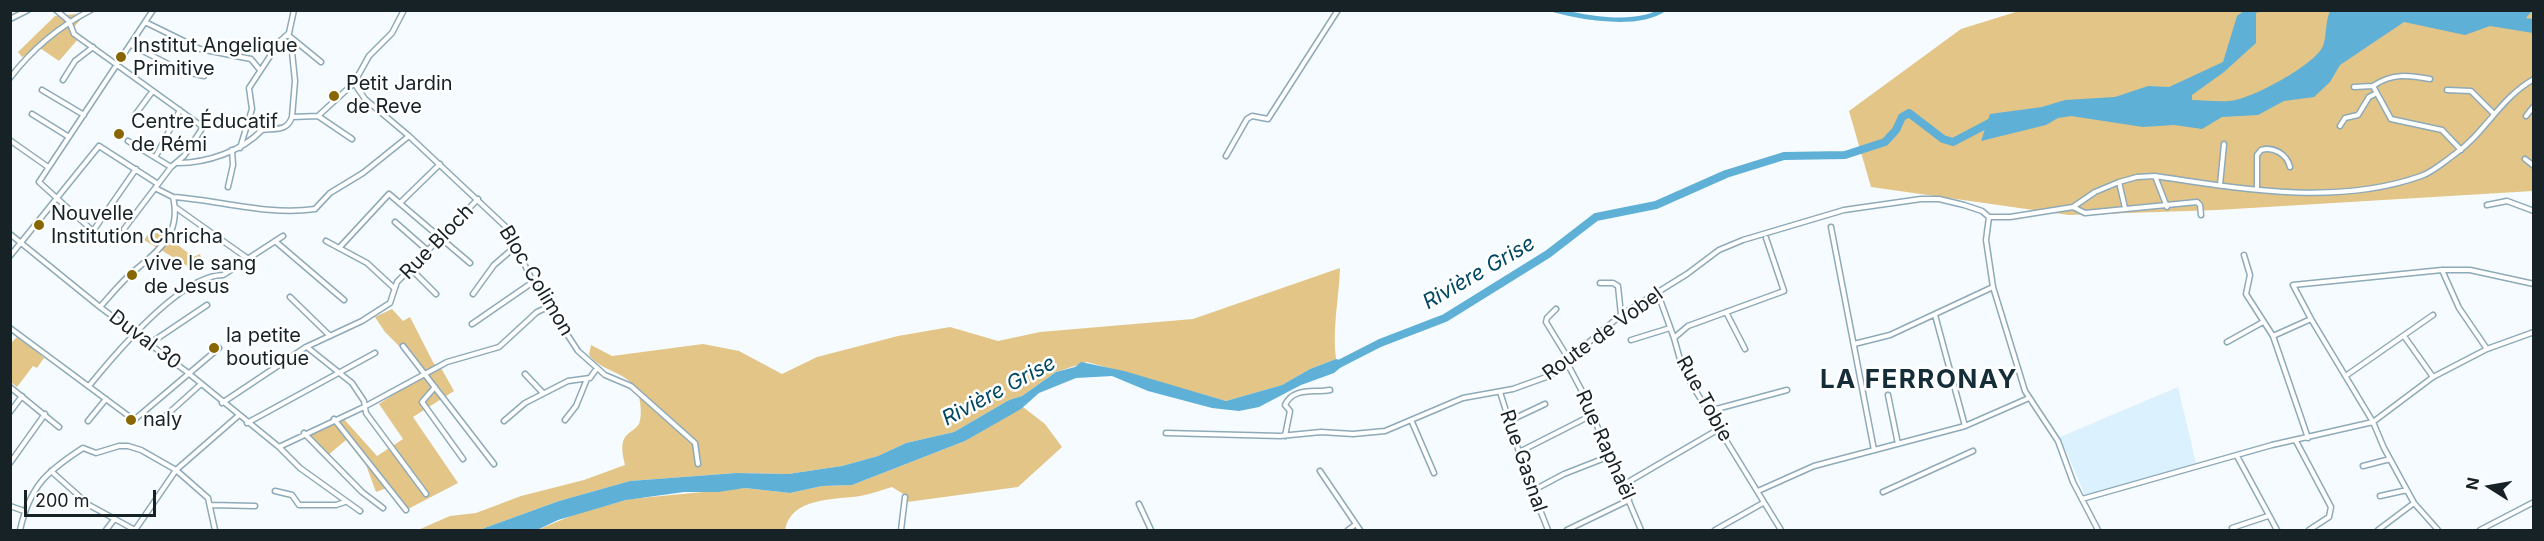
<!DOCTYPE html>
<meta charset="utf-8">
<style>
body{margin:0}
#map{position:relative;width:2544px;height:541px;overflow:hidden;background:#f5fbfe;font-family:Inter,sans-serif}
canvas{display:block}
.frame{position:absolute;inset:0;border:12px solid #172227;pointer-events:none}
.north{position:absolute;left:2460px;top:457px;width:60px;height:60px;-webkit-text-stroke:4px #fff;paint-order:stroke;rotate:281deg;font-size:16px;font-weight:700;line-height:24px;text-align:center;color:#172227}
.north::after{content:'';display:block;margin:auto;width:21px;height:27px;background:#172227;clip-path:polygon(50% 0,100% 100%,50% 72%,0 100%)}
.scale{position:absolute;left:24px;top:490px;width:132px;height:27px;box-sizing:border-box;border:3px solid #172227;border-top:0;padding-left:8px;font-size:18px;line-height:21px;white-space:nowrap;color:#172227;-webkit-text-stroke:4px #fff;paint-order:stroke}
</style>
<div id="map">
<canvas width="2544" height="541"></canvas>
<div class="frame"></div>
<div class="north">N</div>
<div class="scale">200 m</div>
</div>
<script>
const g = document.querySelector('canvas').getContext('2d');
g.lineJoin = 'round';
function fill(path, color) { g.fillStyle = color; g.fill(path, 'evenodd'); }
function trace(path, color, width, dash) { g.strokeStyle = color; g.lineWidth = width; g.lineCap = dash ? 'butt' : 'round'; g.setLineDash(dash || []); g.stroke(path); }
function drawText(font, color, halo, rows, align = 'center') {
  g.font = font + ' Inter,sans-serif'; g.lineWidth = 5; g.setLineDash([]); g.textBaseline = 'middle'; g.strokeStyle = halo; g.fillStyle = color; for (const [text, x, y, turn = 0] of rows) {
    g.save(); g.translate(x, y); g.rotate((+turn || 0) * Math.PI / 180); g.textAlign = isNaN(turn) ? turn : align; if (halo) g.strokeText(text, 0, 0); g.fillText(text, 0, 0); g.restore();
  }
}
const built = new Path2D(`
 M2178,387L2196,463L2085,495L2060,437Z`);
const green = new Path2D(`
 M2019,11H2533V191L2217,210L2069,215L1871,187L1849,111L1961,29Z
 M77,14L82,18L73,28L80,37L59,61L40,48L22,57L18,52L55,16Z
 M151,231L168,237L193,257L200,254L202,262L189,270L186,265L144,240Z
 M1340,268C1339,299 1332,328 1336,359L1310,369L1282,385L1226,401L1087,362L1056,372L1022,396L1009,400L954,432L906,443L878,456L842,466L788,474L736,473L630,481L559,501L479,530H418L450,516L476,513L521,496L584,480L625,465C623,456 620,445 625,437C629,432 636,429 639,424C643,415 640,393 635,387C623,371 601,371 589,355L591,345L612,356L703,344L739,351L782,374L817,357L898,336L950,327L998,341L1040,332L1193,319Z
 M392,309L403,321L410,317L434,364L440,366L454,391L413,417L458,483L408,509L389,487L376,492L366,465L346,440L327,456L308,436L343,418L377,456L403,439L379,404L426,373L385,332L375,317Z
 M18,336L44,358L37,368L33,366L17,387L11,382L10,344Z
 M1023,407L1045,424L1062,447L1018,487L907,502L908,497L892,487C881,490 871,494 860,496C834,500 791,497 785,530H537L576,514L630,499L745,488L790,493L822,486L852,485L965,441Z`);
const water = new Path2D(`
 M2245,10L2261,11L2256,13V43L2224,72L2192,95V100C2204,100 2217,102 2229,101C2250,100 2315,65 2323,46C2327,35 2325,22 2330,11H2532L2526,18L2533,19V33L2490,26L2465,35L2404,22L2340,65L2330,82L2314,97L2284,101L2258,115L2222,117L2202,129L2174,125L2143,127L2071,116L2058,118L2046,125L1981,141L1990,114L2042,107L2065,100L2115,97L2148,86L2169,87L2223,62L2237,16Z
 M1336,359L1347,362L1334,373L1301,385L1259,407L1239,411L1212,408L1148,391L1112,376L1076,378L1039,393L1021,409L965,441L852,485L822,486L790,493L745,488L718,492H684L626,500L558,520L537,530H479L559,501L630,481L736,473L788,474L842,466L878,456L906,443L954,432L1009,400L1022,396L1056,372L1075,367L1081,362L1124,371L1226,401L1282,385L1310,369Z`);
const canal = new Path2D(`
 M1554,10C1584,18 1636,27 1663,10`);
const river = new Path2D(`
 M1335,366L1380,343L1445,318L1548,254L1596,217L1656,205L1726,174L1784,156L1845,155L1885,142L1896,130L1902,117L1909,113L1943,139L1953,142L1995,120`);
const minor = new Path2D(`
 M56,10L69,21L74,34L203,127L184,156L171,167L124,229
 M404,10L392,33L369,56L354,83L365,99L409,136L507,228L533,282L578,351L605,375L631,386L695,443L698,464
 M10,19L28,10
 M145,22L200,49L251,59L260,70
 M288,35L321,62
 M280,41L292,52L295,81L292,117
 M131,45L182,71L204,76
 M10,78C32,49 58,27 91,10
 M63,80L75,61L93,47
 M2373,86C2392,73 2408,75 2430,79
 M2354,87L2373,86L2391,119L2442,130L2461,150
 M42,90L84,115
 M2447,90L2471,91L2493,113
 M32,114L69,137
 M135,115L152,92
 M318,116L352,139
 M2526,116L2534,106
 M2340,126L2345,118L2358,115L2369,97L2375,94
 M11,141L48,167
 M128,141L171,167
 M240,148L252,109L249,88L280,41L289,33L294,10
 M156,156L180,110
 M1226,156L1247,119L1252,116L1268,119L1338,10
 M2525,159L2534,166
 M178,163C207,163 242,151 262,130C275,128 287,132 292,117L318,116L354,83
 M136,169L93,231L39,182L153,10
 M2155,176L2167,207
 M2119,182L2125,208
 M2220,185L2224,144
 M228,187L233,165L232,150
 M2257,189V155L2261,150C2273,146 2287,154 2290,167
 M173,197C219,200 268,216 315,209L330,193L363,173L409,136
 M400,203L440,164
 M2487,205L2507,201L2534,211
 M175,207L247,258
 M2073,207L2085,213L2197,202L2200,205L2201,215
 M1989,217H2010L2073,207L2095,192L2119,182L2137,177L2155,176C2241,189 2337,206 2421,176C2433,172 2445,161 2455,154C2486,132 2500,98 2534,79
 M1989,217L1986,240L1993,287L2025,391L2058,441L2073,482L2098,530
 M395,222L427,250
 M1831,227L1874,450
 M10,234L100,307L187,372L279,447L300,468L360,511
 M1766,238L1784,291L1688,326L1674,338L1681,363L1689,380L1781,530
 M275,241L344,300
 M326,241L367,263L394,288
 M340,247L389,194L470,263
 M2244,255L2250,275L2246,294L2273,336L2308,438
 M10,256L99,146L158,184
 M410,268L436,294
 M2442,270L2459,308L2487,349
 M1600,283H1613L1618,286L1621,315
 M473,294L494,265L516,246
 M1658,294L1674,338
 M290,297L330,336
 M100,307C110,296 120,283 132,273C157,251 182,236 173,197L155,188
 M1556,309L1547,318L1546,322L1568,358
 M1726,312L1745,349
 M1935,315L1965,426
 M2311,319L2293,285L2442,270H2470L2534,284
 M472,324L533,282
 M10,328L134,420L219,348
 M2273,336L2311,319L2373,422L2384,448L2414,503L2438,530
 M2404,336L2433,377
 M1631,340L1670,328
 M2227,342L2263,322
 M149,344L207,305
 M1854,344L1890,335L1993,287
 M403,346L494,464
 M307,347L352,383L364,401L366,413L426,494
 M1566,361L1584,395L1641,530
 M525,374L543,393
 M2347,375L2433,315
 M89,386C115,354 181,275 223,275L283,236
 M10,387L59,427
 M435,387L422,402L463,459
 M1500,392L1527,477L1548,530
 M1888,395L1898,444
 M222,403L306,347L362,321L390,303L397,282L478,199
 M1709,411L1787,390
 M10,412L22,396
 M334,419L406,510
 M161,420L201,384
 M565,420L576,406L587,379
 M88,421L106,399
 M504,421L525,403L568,381L590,378L597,368
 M1509,421L1545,404
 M1412,422L1434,473
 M247,423L375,353
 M304,433L362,492L383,508
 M1166,433L1280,436L1321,432L1353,434L1385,431L1463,398L1513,389L1549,376L1621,315L1687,274L1719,250L1743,240L1844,210L1921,199H1939L1964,205L1982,211L1989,217
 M1285,436L1290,411L1285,405C1293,387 1313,393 1330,390
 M2296,441L2331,507L2329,517L2309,530
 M279,447L364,407L447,362L499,347L537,312L548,307
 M1521,451L1592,415
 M2237,456L2277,530
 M10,463L45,414
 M2363,466L2390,459
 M51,471L89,505L135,530
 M1320,471L1360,530
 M1623,485L1719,429
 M275,491L292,495L299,505H336L345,502
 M1532,491L1564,474L1610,456
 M1758,491L1814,466L1965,426L2029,398
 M1883,492L1973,451
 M2380,496L2407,490
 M2082,499L2272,445L2373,422L2433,377L2487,349L2534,332
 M1139,504L1151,530
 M210,505L255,506
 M10,506L24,511
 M2232,528L2268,516
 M20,530C30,486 46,472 83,448L96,453L119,446H128L141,450L176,470L208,498L215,530
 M106,530L113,521
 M135,530L176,470L238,416
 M901,530L905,497
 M1348,530L1356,524
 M1567,530L1629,500
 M1715,530L1763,503
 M2378,530L2414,503
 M2480,530L2534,502`);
const markers = [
 [121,57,6,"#886602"],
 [334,96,6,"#886602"],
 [119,134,6,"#886602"],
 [39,225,6,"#886602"],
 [132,275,6,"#886602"],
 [214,348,6,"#886602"],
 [131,420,6,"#886602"]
];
const poiNames = [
 ["Institut Angelique",133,46],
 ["Primitive",133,69],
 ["Petit Jardin",346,84],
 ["de Reve",346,107],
 ["Centre Éducatif",131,122],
 ["de Rémi",131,145],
 ["Nouvelle",51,214],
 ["Institution Chricha",51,237],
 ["vive le sang",144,264],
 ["de Jesus",144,287],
 ["la petite",226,336],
 ["boutique",226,359],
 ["naly",143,420]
];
const streetNames = [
 ["Rue Bloch",437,242,-46],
 ["Bloc Colimon",536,281,59],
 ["Route de Vobel",1603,334,-36],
 ["Duval 30",145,340,37],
 ["Rue Tobie",1704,399,61],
 ["Rue Raphaël",1605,445,66],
 ["Rue Gasnal",1523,461,71]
];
const waterNames = [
 ["Rivière Grise",1479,273,-30],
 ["Rivière Grise",999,391,-28]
];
const districtNames = [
 ["LA FERRONAY",1919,380]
];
fill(built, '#dbf1fd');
fill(green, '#e2c587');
fill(water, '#5eb0d6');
trace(canal, '#5eb0d6', 4.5);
trace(river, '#5eb0d6', 8);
trace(minor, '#8eaab8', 7);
trace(minor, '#fff', 4);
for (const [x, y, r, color] of markers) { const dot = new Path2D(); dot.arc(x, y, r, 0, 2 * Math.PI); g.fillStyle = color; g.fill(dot); trace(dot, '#fff', 2); }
drawText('20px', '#172227', '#fff', poiNames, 'left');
drawText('20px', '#172227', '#fff', streetNames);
drawText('italic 21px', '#004862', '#fff', waterNames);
g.letterSpacing = '1.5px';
drawText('bold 26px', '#152d39', '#fff', districtNames);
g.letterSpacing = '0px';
</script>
